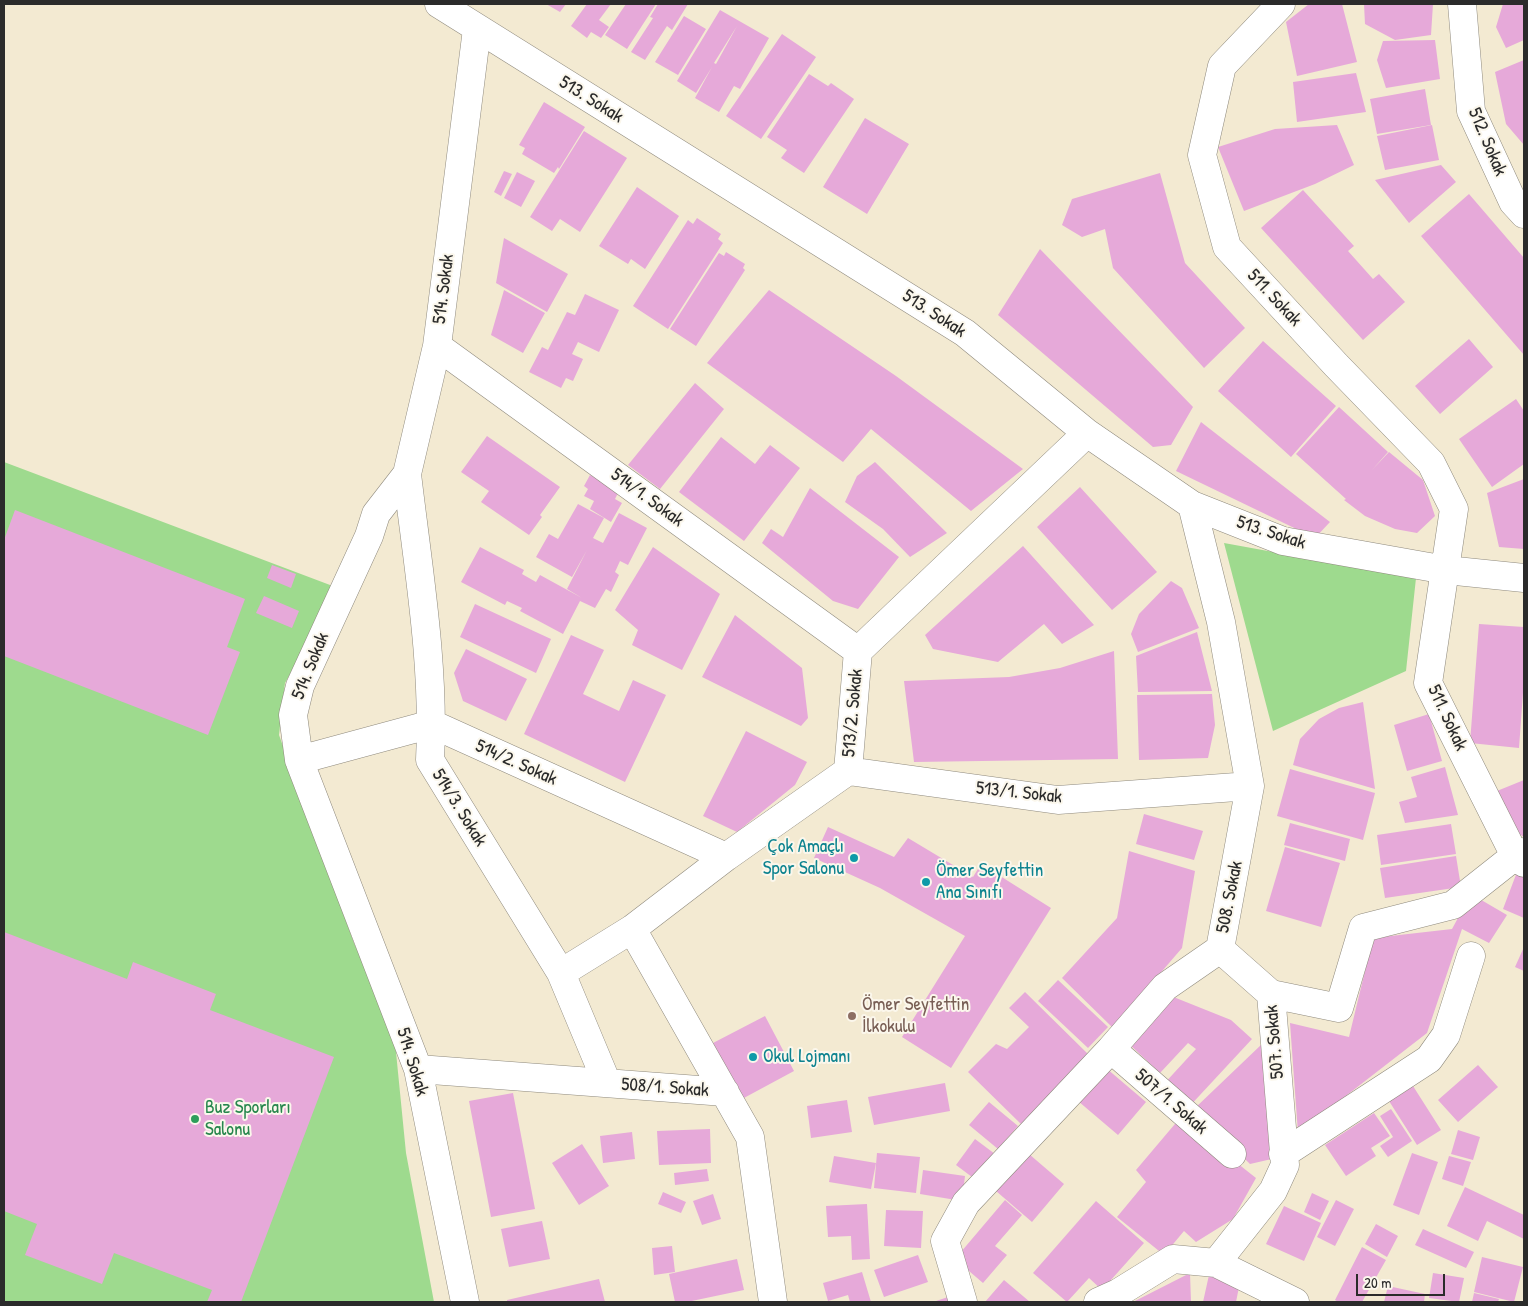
<!DOCTYPE html>
<meta charset="utf-8">
<style>
body{margin:0}
#map{position:relative;width:1528px;height:1306px;overflow:hidden;background:#f3ead2;font-family:"Patrick Hand",sans-serif}
canvas{display:block}
.frame{position:absolute;inset:0;border:5px solid #2b2b2b;pointer-events:none}
.scale{position:absolute;left:1356px;top:1274px;width:89px;height:22px;box-sizing:border-box;border:2px solid #2b2b2b;border-top:0;padding-left:6px;font-size:15px;line-height:18px;white-space:nowrap;color:#2b2b2b;-webkit-text-stroke:4px #fbf7ec;paint-order:stroke}
</style>
<div id="map">
<canvas width="1528" height="1306"></canvas>
<div class="frame"></div>
<div class="scale">20 m</div>
</div>
<script>
const g = document.querySelector('canvas').getContext('2d');
g.lineJoin = 'round';
function fill(path, color) { g.fillStyle = color; g.fill(path, 'evenodd'); }
function trace(path, color, width, dash) { g.strokeStyle = color; g.lineWidth = width; g.lineCap = dash ? 'butt' : 'round'; g.setLineDash(dash || []); g.stroke(path); }
function drawText(font, color, halo, rows, align = 'center') {
  g.font = font + ' "Patrick Hand",sans-serif'; g.lineWidth = 4; g.setLineDash([]); g.textBaseline = 'middle'; g.strokeStyle = halo; g.fillStyle = color; for (const [text, x, y, turn = 0] of rows) {
    g.save(); g.translate(x, y); g.rotate((+turn || 0) * Math.PI / 180); g.textAlign = isNaN(turn) ? turn : align; if (halo) g.strokeText(text, 0, 0); g.fillText(text, 0, 0); g.restore();
  }
}
const green = new Path2D(`
 M4,462L338,588L285,683L279,735L354,943L394,1032L406,1153L434,1302H4Z
 M1224,543L1416,578L1406,671L1273,731Z`);
const building = new Path2D(`
 M546,4H566L560,12Z
 M587,4H611L599,20L609,27L601,38L591,32L587,38L571,26Z
 M626,4H656L627,49L605,35Z
 M658,4H688L672,30L667,26L645,60L631,52L653,18L650,17Z
 M1309,4H1342L1357,62L1297,76L1286,22Z
 M1364,4H1433L1431,35L1395,40L1365,24Z
 M1503,4H1524V40L1506,48L1496,27Z
 M720,10L769,38L740,89L734,86L719,112L695,98L712,67L696,93L677,81ZM737,26L716,64L714,63Z
 M684,16L706,29L678,75L655,62Z
 M782,34L816,57L761,139L726,116Z
 M1435,40L1440,79L1386,88L1377,60L1383,41Z
 M1524,60V145L1506,124L1495,72Z
 M1356,73L1366,112L1297,122L1293,82Z
 M809,74L828,86L831,83L854,99L804,173L781,158L787,150L767,137Z
 M1425,89L1431,125L1377,134L1370,99Z
 M544,102L585,127L559,169L558,167L554,173L522,154L525,148L519,145Z
 M865,118L909,144L867,214L823,187Z
 M1337,125L1354,165L1315,184L1244,211L1218,147L1275,129Z
 M1432,125L1439,160L1385,170L1377,136Z
 M584,131L627,158L580,232L560,219L552,231L530,217Z
 M1441,165L1456,182L1409,223L1375,180Z
 M504,171L512,174L501,196L494,192Z
 M517,172L535,181L521,207L504,198Z
 M1160,173L1185,263L1245,328L1204,368L1113,268L1105,229L1082,237L1062,225L1072,199Z
 M637,187L679,216L645,269L631,259L628,264L599,246Z
 M1303,190L1354,246L1348,251L1373,279L1379,274L1405,302L1363,340L1261,228Z
 M1469,194L1524,258V355L1421,236Z
 M697,218L721,234L718,239L723,243L668,329L633,306L688,220L693,224Z
 M504,238L568,274L547,312L496,283Z
 M1040,249L1193,407L1171,445L1153,447L998,315Z
 M726,252L745,264L743,268L745,270L696,346L670,329L719,253L724,256Z
 M504,290L545,313L523,353L491,335Z
 M769,290L896,376L1023,469L971,511L871,429L843,462L707,363Z
 M585,294L619,310L599,352L578,342L572,354L583,359L573,381L566,378L561,388L529,372L542,347L548,350L567,312L575,315Z
 M1469,339L1493,367L1440,414L1415,386Z
 M1263,341L1336,406L1291,457L1218,391Z
 M695,383L724,409L660,489L628,465Z
 M1516,399L1524,411V464L1492,487L1459,439Z
 M1339,407L1388,452L1372,470L1389,452L1423,480L1435,516L1417,533L1395,529L1365,516L1344,500L1346,499L1296,454Z
 M1201,422L1300,499L1330,522L1315,538L1176,471Z
 M487,436L560,487L540,515L542,517L529,535L481,502L489,491L461,472Z
 M721,437L755,464L770,445L800,468L744,541L679,492Z
 M875,462L947,533L910,557L883,529L845,502L857,476Z
 M590,475L619,491L615,499L622,503L611,522L590,509L594,501L584,496L588,489L584,486Z
 M1524,479V549L1499,547L1487,493Z
 M1080,487L1157,572L1112,610L1037,527Z
 M810,488L899,557L858,609L833,601L762,543L771,529L783,537Z
 M578,504L604,518L593,538L603,543L619,513L647,528L628,565L620,561L615,572L619,575L611,592L606,589L595,608L580,601L563,634L520,611L522,608L507,601L505,605L461,582L480,547L524,570L522,574L536,582L540,575L582,598L567,589L587,550L572,577L536,557L549,534L558,539Z
 M15,510L245,599L227,647L240,652L208,735L4,656V540Z
 M1023,546L1094,625L1062,644L1044,624L998,662L933,649L925,635Z
 M653,547L720,594L682,670L632,645L638,630L615,610Z
 M272,565L296,574L291,588L267,578Z
 M1171,581L1182,588L1199,628L1138,652L1131,634L1139,614Z
 M264,596L299,611L292,628L256,613Z
 M475,604L551,639L536,673L460,637Z
 M735,615L802,668L808,718L801,726L702,677Z
 M1479,624L1524,627V679L1519,748L1470,743Z
 M1197,632L1212,691L1138,692L1136,656Z
 M571,635L604,650L583,694L619,711L633,680L666,695L625,782L524,734Z
 M466,649L527,679L506,721L463,701L454,673Z
 M1114,651L1118,759L914,762L904,681L1009,677L1060,668Z
 M1212,694L1215,725L1208,758L1139,760L1137,695Z
 M1363,702L1375,789L1293,765L1300,739L1319,719L1339,708Z
 M1429,714L1442,761L1407,771L1394,725Z
 M746,731L807,762L795,785L737,832L703,816Z
 M1445,767L1458,815L1405,823L1399,802L1417,797L1411,777Z
 M1290,769L1375,793L1363,840L1277,816Z
 M1524,780V837L1508,827L1492,793Z
 M1144,814L1203,831L1194,860L1136,844Z
 M1290,823L1350,839L1345,861L1284,845Z
 M1451,824L1456,854L1381,865L1377,835Z
 M828,827L894,857L908,838L973,877L981,864L1051,908L951,1068L902,1037L965,936L880,888L814,858Z
 M1285,847L1340,863L1321,927L1266,911Z
 M1129,851L1195,871L1182,948L1113,1028L1062,978L1117,918Z
 M1456,856L1461,887L1385,898L1380,868Z
 M1517,872L1524,875V918L1503,909Z
 M1471,894L1507,915L1489,943L1462,929L1427,1033L1298,1133L1290,1023L1349,1037L1373,938L1452,929Z
 M4,932L127,979L133,962L216,994L210,1010L334,1057L241,1302H207L212,1290L114,1253L102,1284L25,1255L37,1224L4,1211Z
 M1524,947V971L1515,967Z
 M1058,980L1108,1027L1088,1048L1038,1001Z
 M1025,992L1089,1055L1022,1125L968,1072L996,1044L1007,1049L1029,1027L1009,1008Z
 M1171,996L1231,1020L1252,1039L1187,1109L1162,1086L1196,1049L1188,1043L1160,1073L1128,1043Z
 M765,1016L794,1071L742,1099L713,1043Z
 M1262,1044L1276,1158L1250,1164L1194,1109Z
 M1478,1065L1498,1087L1458,1122L1438,1100Z
 M1106,1068L1146,1102L1118,1135L1078,1101Z
 M945,1083L950,1111L874,1125L868,1097Z
 M1413,1086L1441,1130L1417,1145L1389,1101Z
 M513,1093L535,1209L491,1217L469,1101Z
 M847,1100L852,1132L811,1138L807,1106Z
 M989,1102L1018,1126L998,1149L969,1125Z
 M1391,1109L1412,1141L1388,1157L1380,1146L1393,1137L1380,1116Z
 M1374,1113L1390,1136L1371,1148L1376,1156L1346,1176L1325,1145Z
 M1180,1118L1256,1178L1233,1219L1196,1242L1184,1231L1164,1255L1117,1217L1146,1182L1136,1170Z
 M710,1129L711,1163L659,1165L657,1131Z
 M1458,1130L1480,1137L1473,1160L1451,1154Z
 M632,1132L635,1159L603,1163L600,1136Z
 M975,1139L995,1154L976,1180L956,1165Z
 M582,1144L609,1186L579,1205L552,1163Z
 M877,1153L920,1157L916,1193L874,1188Z
 M1412,1153L1438,1162L1419,1215L1393,1205Z
 M1029,1154L1064,1184L1032,1222L996,1191Z
 M834,1156L876,1163L871,1189L829,1182Z
 M1449,1156L1471,1162L1463,1186L1442,1179Z
 M707,1169L709,1181L675,1185L674,1173Z
 M923,1170L965,1176L962,1201L920,1194Z
 M1465,1187L1524,1215V1239L1487,1221L1478,1241L1447,1226Z
 M663,1192L686,1202L681,1213L658,1204Z
 M1312,1193L1329,1201L1320,1220L1304,1212Z
 M713,1194L721,1219L702,1225L693,1201Z
 M1005,1200L1022,1215L995,1246L1007,1255L983,1283L955,1259Z
 M1336,1200L1354,1209L1335,1246L1317,1237Z
 M1096,1201L1144,1243L1102,1290L1089,1278L1067,1302L1033,1273Z
 M867,1204L870,1259L852,1260L851,1236L828,1237L826,1206Z
 M1284,1206L1321,1223L1304,1261L1266,1244Z
 M886,1210L923,1211L921,1248L884,1246Z
 M542,1221L550,1259L509,1267L501,1229Z
 M1376,1224L1398,1236L1387,1257L1365,1244Z
 M1423,1229L1474,1252L1466,1268L1415,1245Z
 M672,1246L675,1272L654,1275L652,1248Z
 M1362,1247L1386,1260L1362,1302H1338L1335,1300Z
 M918,1255L928,1282L884,1297L874,1270Z
 M1482,1257L1523,1267L1514,1302L1474,1292Z
 M737,1259L744,1290L687,1302H675L669,1274Z
 M862,1272L871,1302H850L848,1295L828,1301L823,1283Z
 M1190,1273L1191,1302H1133Z
 M1433,1273L1464,1278L1459,1302L1429,1298Z
 M1209,1275L1240,1282L1236,1302H1203Z
 M599,1279L605,1302H507V1300Z
 M1004,1280L1030,1302H985Z
 M1388,1286L1425,1294L1424,1302H1384Z
 M1474,1293L1499,1299L1498,1302H1472Z
 M951,1296L953,1302H933Z`);
const minor = new Path2D(`
 M439,4L965,333L1087,433L1192,505L1283,541L1446,570L1524,578
 M1281,4L1222,66L1202,155L1227,247L1336,365L1431,463L1454,509L1428,683L1515,856L1524,863
 M1462,4L1471,111L1513,202L1524,214
 M437,346L858,651
 M407,474C418,568 435,665 430,760L561,973L607,1083
 M299,760L432,724L726,857
 M848,771L1058,800L1250,786
 M632,929L750,1137L773,1302
 M1220,949L1271,994
 M561,973L632,929L726,857L848,771L858,651L1087,433
 M1111,1049L1232,1154
 M418,1069L725,1092
 M1283,1154L1429,1059L1446,1035L1471,956
 M1216,1263L1295,1302
 M465,1302L418,1069L299,760L293,715L300,686L369,536L376,514L407,474L437,346L477,29
 M963,1302L945,1241L966,1203L1111,1049L1165,987L1220,949L1250,786L1221,622L1192,505
 M1098,1302L1118,1293L1173,1259L1216,1263L1273,1191L1285,1165L1271,994L1339,1008L1363,928L1453,905L1515,856L1524,852`);
const markers = [
 [854,858,5,"#0f9aa8"],
 [926,882,5,"#0f9aa8"],
 [852,1016,5,"#8d6e63"],
 [753,1057,5,"#0f9aa8"],
 [195,1119,5,"#2e9e5b"]
];
const streetNames = [
 ["513. Sokak",591,100,32],
 ["512. Sokak",1487,142,67],
 ["514. Sokak",444,289,-83],
 ["511. Sokak",1274,298,47],
 ["513. Sokak",934,314,33],
 ["514/1. Sokak",647,498,36],
 ["513. Sokak",1271,533,18],
 ["514. Sokak",311,666,-68],
 ["513/2. Sokak",853,713,-85],
 ["511. Sokak",1447,718,65],
 ["514/2. Sokak",516,763,24],
 ["513/1. Sokak",1019,793,6],
 ["514/3. Sokak",459,808,58],
 ["508. Sokak",1230,897,-79],
 ["507. Sokak",1275,1042,-95],
 ["514. Sokak",412,1062,73],
 ["508/1. Sokak",665,1088,4],
 ["507/1. Sokak",1171,1102,41]
];
const cultureNames = [
 ["Çok Amaçlı",844,847,"right"],
 ["Spor Salonu",844,869,"right"],
 ["Ömer Seyfettin",936,871],
 ["Ana Sınıfı",936,893],
 ["Okul Lojmanı",763,1057]
];
const educationNames = [
 ["Ömer Seyfettin",862,1005],
 ["İlkokulu",862,1027]
];
const leisureNames = [
 ["Buz Sporları",205,1108],
 ["Salonu",205,1130]
];
fill(green, '#9eda8e');
fill(building, '#e6a9d9');
trace(minor, '#8f8a7e', 29);
trace(minor, '#fff', 28);
for (const [x, y, r, color] of markers) { const dot = new Path2D(); dot.arc(x, y, r, 0, 2 * Math.PI); g.fillStyle = color; g.fill(dot); trace(dot, '#fbf7ec', 2); }
drawText('19px', '#2b2b2b', '#fbf7ec', streetNames);
drawText('19px', '#0d838f', '#fbf7ec', cultureNames, 'left');
drawText('19px', '#785e54', '#fbf7ec', educationNames, 'left');
drawText('19px', '#27864d', '#fbf7ec', leisureNames, 'left');
</script>
